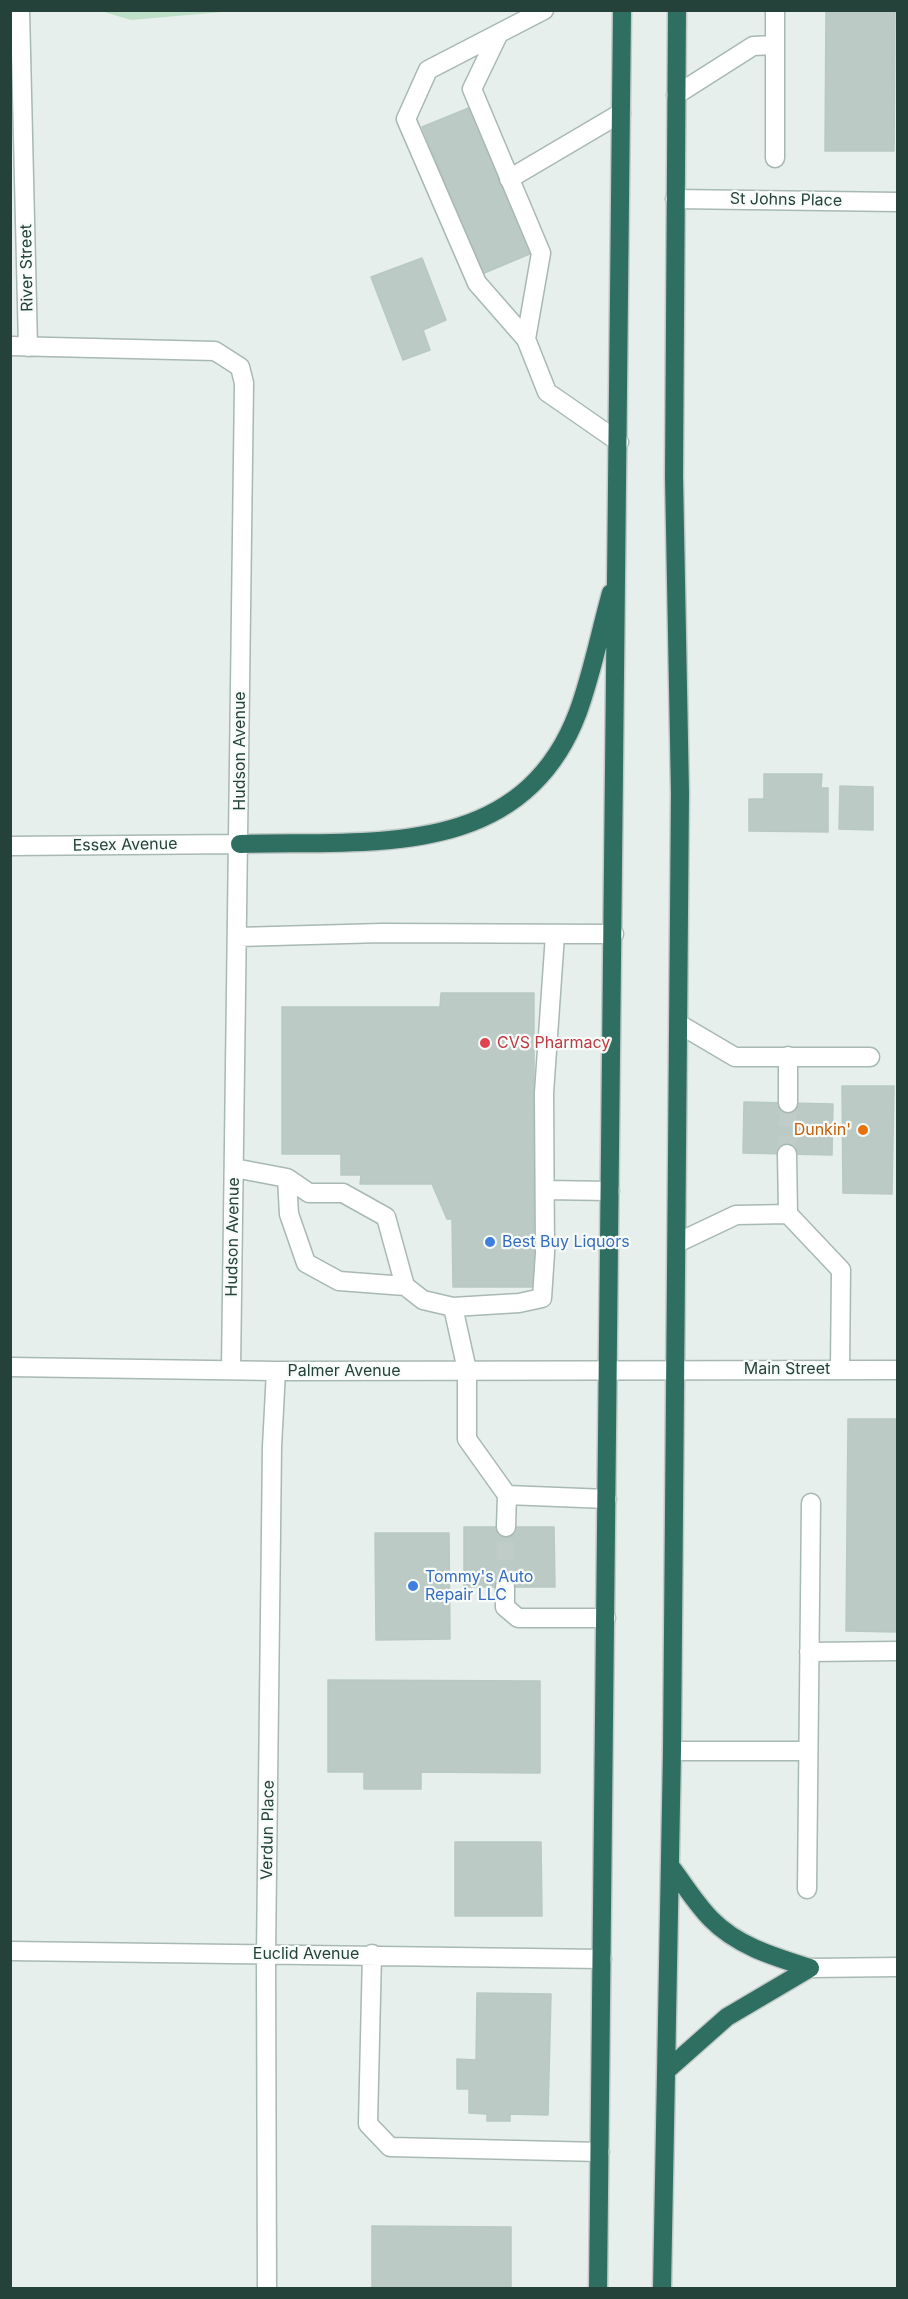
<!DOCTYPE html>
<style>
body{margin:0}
#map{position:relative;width:908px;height:2299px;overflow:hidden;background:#e6efeb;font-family:Inter,sans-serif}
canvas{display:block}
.frame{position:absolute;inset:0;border:12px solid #24423a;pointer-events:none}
</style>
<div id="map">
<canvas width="908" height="2299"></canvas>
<div class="frame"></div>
</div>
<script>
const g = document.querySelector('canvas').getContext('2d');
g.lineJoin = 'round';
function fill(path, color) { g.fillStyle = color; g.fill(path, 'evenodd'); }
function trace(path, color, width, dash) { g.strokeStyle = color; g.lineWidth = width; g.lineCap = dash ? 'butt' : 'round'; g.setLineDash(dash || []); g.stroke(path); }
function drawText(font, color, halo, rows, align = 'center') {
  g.font = font + ' Inter,sans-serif'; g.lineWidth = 4.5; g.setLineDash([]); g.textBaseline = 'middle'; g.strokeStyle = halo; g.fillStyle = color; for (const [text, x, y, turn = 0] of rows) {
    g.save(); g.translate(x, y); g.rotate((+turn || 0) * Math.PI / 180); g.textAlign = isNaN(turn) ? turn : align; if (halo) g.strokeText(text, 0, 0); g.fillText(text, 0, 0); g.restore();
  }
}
const green = new Path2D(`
 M101,11H234L131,20Z`);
const building = new Path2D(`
 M826,10H898L895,11L894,151H825Z
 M471,107L532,253L482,274L422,127Z
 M422,258L446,320L423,330L430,350L403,360L371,277Z
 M764,774H822L821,788H828V832L749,831V799H764Z
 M840,786L873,787V830L839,829Z
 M441,993H534V1287H453L452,1219H447L432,1184H360L361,1175H341V1154H282V1007H440Z
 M842,1086H894L892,1194L843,1193Z
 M744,1102L833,1104L832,1155L743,1153Z
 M848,1419H898V1632L846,1631Z
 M464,1527H554L555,1587H464Z
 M375,1533H449L450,1639L376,1640Z
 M328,1680L540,1681V1773L421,1772V1789H364V1772H328Z
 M455,1842H541L542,1916H455Z
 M477,1993L551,1994L548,2115L510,2114V2121H487V2114L469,2113V2089H457V2059L476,2060Z
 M372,2226L511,2227V2288H372Z`);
const minorTunnel = new Path2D(`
 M787,1154L788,1103
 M505,1587L506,1527`);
const minor = new Path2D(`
 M20,10L28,347
 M544,10L428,70L406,119L477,283L526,339L547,392L619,442
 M775,10V158
 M498,35L472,89L541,253L526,339
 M676,95L753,46L775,45
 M509,179L621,113
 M675,199L898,202
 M10,346L215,351L240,367L244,383L231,1370
 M10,846L240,844
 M238,937L382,933L614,934
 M679,1024L735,1057H870
 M788,1056V1103
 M787,1154L788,1214L841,1270L840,1369
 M234,1168L287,1178L289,1214L306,1263L339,1281L405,1286L423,1300L453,1307L519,1303L542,1298L545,1253L544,1093L555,935
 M287,1178L309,1193H343L386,1217L405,1286
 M545,1190L610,1191
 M677,1243L736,1215L788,1214
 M453,1307L467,1370V1439L507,1495L607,1499
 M10,1367L276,1371L898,1370
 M506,1527L507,1495
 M505,1587V1607L518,1618H606
 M809,1652L898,1651
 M672,1751H808
 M807,1889L811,1503
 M10,1951L602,1959
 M372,1954L368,2124L390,2147L600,2152
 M810,1968L898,1967
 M267,2288L266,1954L272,1447L276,1371`);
const highway = new Path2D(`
 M240,844C369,840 522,862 578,712C592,674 600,632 611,593
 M671,1867C684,1884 696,1904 711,1919C737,1946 775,1957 810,1968
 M666,2071L727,2017L810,1968
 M598,2288L622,10
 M662,2288L672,1751L680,793L674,476L677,10`);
const markers = [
 [485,1043,6,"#e0444e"],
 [863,1130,6,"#e8710a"],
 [490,1242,6,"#3f7fe0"],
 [413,1586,6,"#3f7fe0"]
];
const streetNames = [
 ["St Johns Place",786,200,1],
 ["River Street",27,268,-91],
 ["Hudson Avenue",240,751,-90],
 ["Essex Avenue",125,845,-1],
 ["Hudson Avenue",233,1237,-89],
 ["Main Street",787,1369],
 ["Palmer Avenue",344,1371],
 ["Verdun Place",268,1830,-89],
 ["Euclid Avenue",306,1954]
];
const healthNames = [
 ["CVS Pharmacy",497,1043]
];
const foodNames = [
 ["Dunkin'",851,1130]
];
const shopNames = [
 ["Best Buy Liquors",502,1242],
 ["Tommy's Auto",425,1577],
 ["Repair LLC",425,1595]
];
fill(green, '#bfe0c8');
fill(building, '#bbcac4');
trace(building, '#b8c9c2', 1.5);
trace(minorTunnel, '#bfccc8', 18, [18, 9]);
trace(minor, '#a8b8b2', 21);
trace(highway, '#c2cac8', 21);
trace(minor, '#fff', 18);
trace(highway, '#2f6f62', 18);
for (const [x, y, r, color] of markers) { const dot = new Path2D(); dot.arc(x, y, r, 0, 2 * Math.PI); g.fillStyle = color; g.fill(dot); trace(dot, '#f7fbf9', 2); }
drawText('16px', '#24423a', '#f7fbf9', streetNames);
drawText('16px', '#be3a42', '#f7fbf9', healthNames, 'left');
drawText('16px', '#c56008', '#f7fbf9', foodNames, 'right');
drawText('16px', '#366cbe', '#f7fbf9', shopNames, 'left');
</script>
